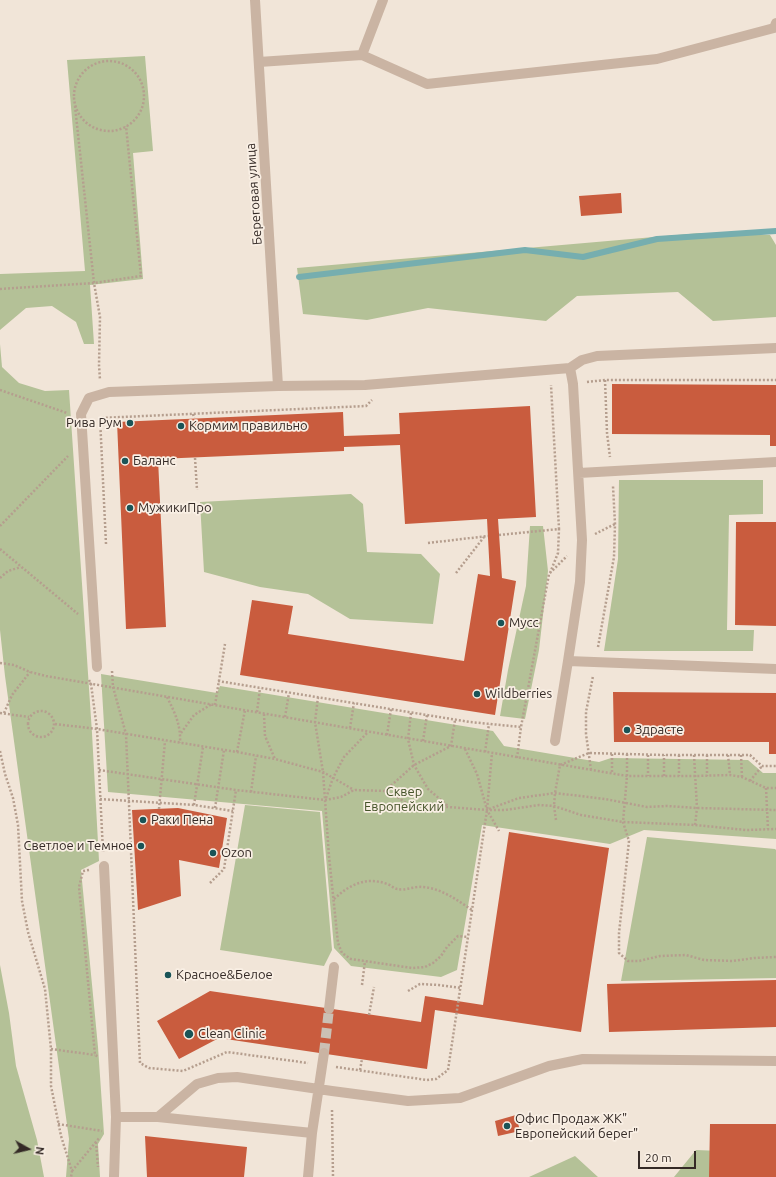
<!DOCTYPE html>
<meta charset="utf-8">
<style>
body{margin:0}
#map{position:relative;width:776px;height:1177px;overflow:hidden;background:#f1e5d8;font-family:Ubuntu,sans-serif}
canvas{display:block}
.north{position:absolute;left:8px;top:1129px;width:40px;height:40px;-webkit-text-stroke:3px #f9efe4;paint-order:stroke;rotate:98deg;font-size:11px;font-weight:700;line-height:16px;text-align:center;color:#342a26}
.north::after{content:'';display:block;margin:auto;width:14px;height:18px;background:#342a26;clip-path:polygon(50% 0,100% 100%,50% 72%,0 100%)}
.scale{position:absolute;left:638px;top:1151px;width:58px;height:18px;box-sizing:border-box;border:2px solid #342a26;border-top:0;padding-left:5px;font-size:12px;line-height:14px;white-space:nowrap;color:#342a26;-webkit-text-stroke:3px #f9efe4;paint-order:stroke}
</style>
<div id="map">
<canvas width="776" height="1177"></canvas>
<div class="north">N</div>
<div class="scale">20 m</div>
</div>
<script>
const g = document.querySelector('canvas').getContext('2d');
g.lineJoin = 'round';
function fill(path, color) { g.fillStyle = color; g.fill(path, 'evenodd'); }
function trace(path, color, width, dash) { g.strokeStyle = color; g.lineWidth = width; g.lineCap = dash ? 'butt' : 'round'; g.setLineDash(dash || []); g.stroke(path); }
function drawText(font, color, halo, rows, align = 'center') {
  g.font = font + ' Ubuntu,sans-serif'; g.lineWidth = 3.5; g.setLineDash([]); g.textBaseline = 'middle'; g.strokeStyle = halo; g.fillStyle = color; for (const [text, x, y, turn = 0] of rows) {
    g.save(); g.translate(x, y); g.rotate((+turn || 0) * Math.PI / 180); g.textAlign = isNaN(turn) ? turn : align; if (halo) g.strokeText(text, 0, 0); g.fillText(text, 0, 0); g.restore();
  }
}
const green = new Path2D(`
 M145,56L153,151L133,153L143,279L90,285L94,344H84L76,322L52,306L26,308L0,330V274L85,271L67,60Z
 M700,233L770,235L776,245V317L713,321L678,292L577,296L546,321L428,308L367,320L303,314L297,268Z
 M0,344L2,367L19,383L45,391L69,390L92,733L99,861L81,870L98,1047L104,1134L98,1144L100,1177H66L69,1139L5,676L0,630Z
 M619,480H763V514L729,515L727,630H754L753,651H604L618,559Z
 M351,494L363,504L367,552L421,554L440,574L433,624L350,619L308,594L260,587L204,572L200,502Z
 M530,526H543L548,571L539,650L525,719L500,716L508,670L526,586Z
 M101,674L217,693L220,686L493,731L504,746L599,762L611,758L748,760L763,773H776V839L644,830L610,844L482,825L457,970L441,977L351,966L334,948L322,811L108,792Z
 M245,805L320,812L332,950L324,966L220,950Z
 M647,837L775,849L776,850V978L621,981Z
 M0,965L9,1013L16,1066L37,1140L44,1177H0Z
 M696,1150L720,1151V1177H674Z
 M575,1156L598,1177H529Z`);
const stream = new Path2D(`
 M299,277L525,250L583,257L657,239L776,231`);
const building = new Path2D(`
 M621,193L622,213L581,216L579,196Z
 M612,384L776,385V446H770V435L612,434Z
 M530,406L536,517L498,519L502,578L516,581L495,715L240,675L252,600L293,606L288,634L464,661L478,574L490,576L487,519L405,524L400,445L344,447V451L158,459L166,627L126,629L117,422L343,412L344,436L400,434L399,413Z
 M736,522H776V626L735,625Z
 M613,692L776,693V754H769V742H614Z
 M178,808L227,818L219,868L179,860L181,896L138,910L132,810Z
 M509,832L609,848L581,1032L435,1010L427,1069L219,1038L179,1059L157,1021L210,991L421,1022L425,996L483,1005Z
 M776,980V1027L609,1032L607,984Z
 M516,1115L520,1131L498,1136L495,1121Z
 M710,1124H776V1177H709Z
 M145,1136L247,1147L244,1177H147Z`);
const minorTunnel = new Path2D(`
 M324,1053L329,1009`);
const path = new Path2D(`
 M74 96a35 35 0 1 1 70 0a35 35 0 1 1-70 0Z
 M75,106L94,283L100,317L99,365L100,380
 M0,289L94,283L141,276L126,126
 M605,380L607,433L610,457
 M587,382L605,380H776
 M0,390L67,413
 M193,414L194,418
 M195,458L197,490
 M0,526L68,456
 M595,534L615,524
 M499,535L559,529L551,385
 M428,543L488,536
 M106,544L100,418L366,406L372,400
 M0,549L78,614
 M456,573L484,537
 M550,573L558,553L559,529
 M0,578L8,571L21,567
 M598,647L614,557L615,524L613,486
 M0,663L14,665L30,672L46,676L627,776H695L730,775L742,777L766,788H776
 M112,671L113,687L126,734L140,1063L149,1068L183,1071L227,1052L308,1063
 M89,680L91,684L97,729L103,852
 M218,681L470,722L521,727
 M167,697C175,713 181,725 180,743
 M318,697L315,722L323,772L329,856L338,943L342,953L351,959L412,968L425,967L433,963L441,956L447,947L458,936L468,937
 M215,705L225,644
 M28 724a13 13 0 1 1 26 0a13 13 0 1 1-26 0Z
 M257,712L260,688
 M0,713L29,717
 M4,713L12,695L30,672
 M411,713L408,739L414,765L428,789L448,806
 M264,714L265,736L275,759
 M285,717L289,693
 M55,724L97,729L237,752L275,759L323,772L354,790
 M350,728L354,703
 M181,733L194,715L212,704
 M387,735L391,709
 M423,741L427,715
 M465,749L477,774L487,810L499,831
 M0,751L5,774L13,798L18,825L22,901L28,932L45,989L51,1049V1086L61,1136L72,1171L71,1177
 M237,752L245,710
 M485,752L489,724
 M612,754V774
 M627,754V776L623,822L629,841L619,933V953L628,961H639L660,956L686,955L704,960L733,961L754,958L776,957
 M648,755V776
 M679,755V776
 M694,755L697,808L695,825
 M707,755V776
 M728,755L730,775
 M741,755L742,777
 M517,758L521,727L549,574L567,556
 M99,770L236,790L325,800L341,797L354,790L385,791L399,798L410,806L420,809L431,807H448L487,810H505L539,805L554,806L581,815L623,822L695,825L746,830L776,829
 M591,770L586,734V712L593,676
 M664,776V755
 M750,781L762,766
 M766,788L768,829
 M385,791L414,765L451,746L455,720
 M251,792L256,756
 M326,798L333,778L344,757L368,732
 M100,799L194,805L233,811
 M194,805L203,747
 M215,808L224,750
 M159,809L165,741
 M489,809L519,798L555,793L605,799L647,807L667,806L697,808L776,810
 M556,820L554,806L555,793L560,765L589,753L664,755H750L762,766H776
 M89,870L83,871L79,887L95,1055L99,1057
 M210,883L224,869L236,790
 M334,899C349,885 366,876 387,884C391,885 394,889 398,889C404,891 415,886 422,887C441,888 457,900 472,910
 M362,985L365,961
 M408,991L420,984L439,985L461,988
 M369,1015L374,987
 M51,1049L95,1055
 M336,1067L427,1080L436,1079L448,1070L487,810L492,753
 M360,1070L362,1059
 M332,1110L333,1177
 M58,1124L102,1131
 M96,1142L98,1167
 M72,1171L100,1137`);
const minor = new Path2D(`
 M255,0L278,386
 M362,55L383,0
 M259,62L362,55L427,84L657,59L774,28L776,23
 M579,473L776,462
 M568,661L776,669
 M97,667L81,414L89,398L109,392L278,386L365,385L570,368L582,360L597,356L776,348
 M555,741L568,661L580,582L582,540L573,384L570,368
 M104,866L116,1117H158L312,1133
 M329,1009L334,967
 M158,1117L197,1084L218,1078L237,1077L332,1091L408,1101L460,1098L549,1066L583,1059L776,1061
 M114,1177L116,1117
 M308,1177L312,1133L324,1053`);
const markers = [
 [130,423,4,"#1a5457"],
 [181,426,4,"#1a5457"],
 [125,461,4,"#1a5457"],
 [130,508,4,"#1a5457"],
 [501,623,4,"#1a5457"],
 [477,694,4,"#1a5457"],
 [627,730,4,"#1a5457"],
 [143,820,4,"#1a5457"],
 [141,846,4,"#1a5457"],
 [213,853,4,"#1a5457"],
 [168,975,4,"#1a5457"],
 [189,1034,5,"#1a5457"],
 [507,1126,4,"#1a5457"]
];
const streetNames = [
 ["Береговая улица",254,194,-94]
];
const poiNames = [
 ["Рива Рум",122,423,"right"],
 ["Кормим правильно",189,426],
 ["Баланс",133,461],
 ["МужикиПро",138,508],
 ["Мусс",509,623],
 ["Wildberries",485,694],
 ["Здрасте",635,730],
 ["Раки Пена",151,820],
 ["Светлое и Темное",133,846,"right"],
 ["Ozon",221,853],
 ["Красное&Белое",176,975],
 ["Clean Clinic",198,1034],
 ["Офис Продаж ЖК\"",515,1119],
 ["Европейский берег\"",515,1134]
];
const parkNames = [
 ["Сквер",404,792],
 ["Европейский",404,807]
];
fill(green, '#b4c197');
trace(stream, '#76aeaf', 6);
fill(building, '#c95c3e');
trace(minorTunnel, '#cbc0b4', 10, [10, 5]);
trace(path, '#b59e8e', 2.5, [2, 2]);
trace(minor, '#cab4a3', 10);
for (const [x, y, r, color] of markers) { const dot = new Path2D(); dot.arc(x, y, r, 0, 2 * Math.PI); g.fillStyle = color; g.fill(dot); trace(dot, '#f9efe4', 1.5); }
drawText('13px', '#342a26', '#f9efe4', streetNames);
drawText('13px', '#342a26', '#f9efe4', poiNames, 'left');
drawText('13px', '#455329', '#f9efe4', parkNames);
</script>
